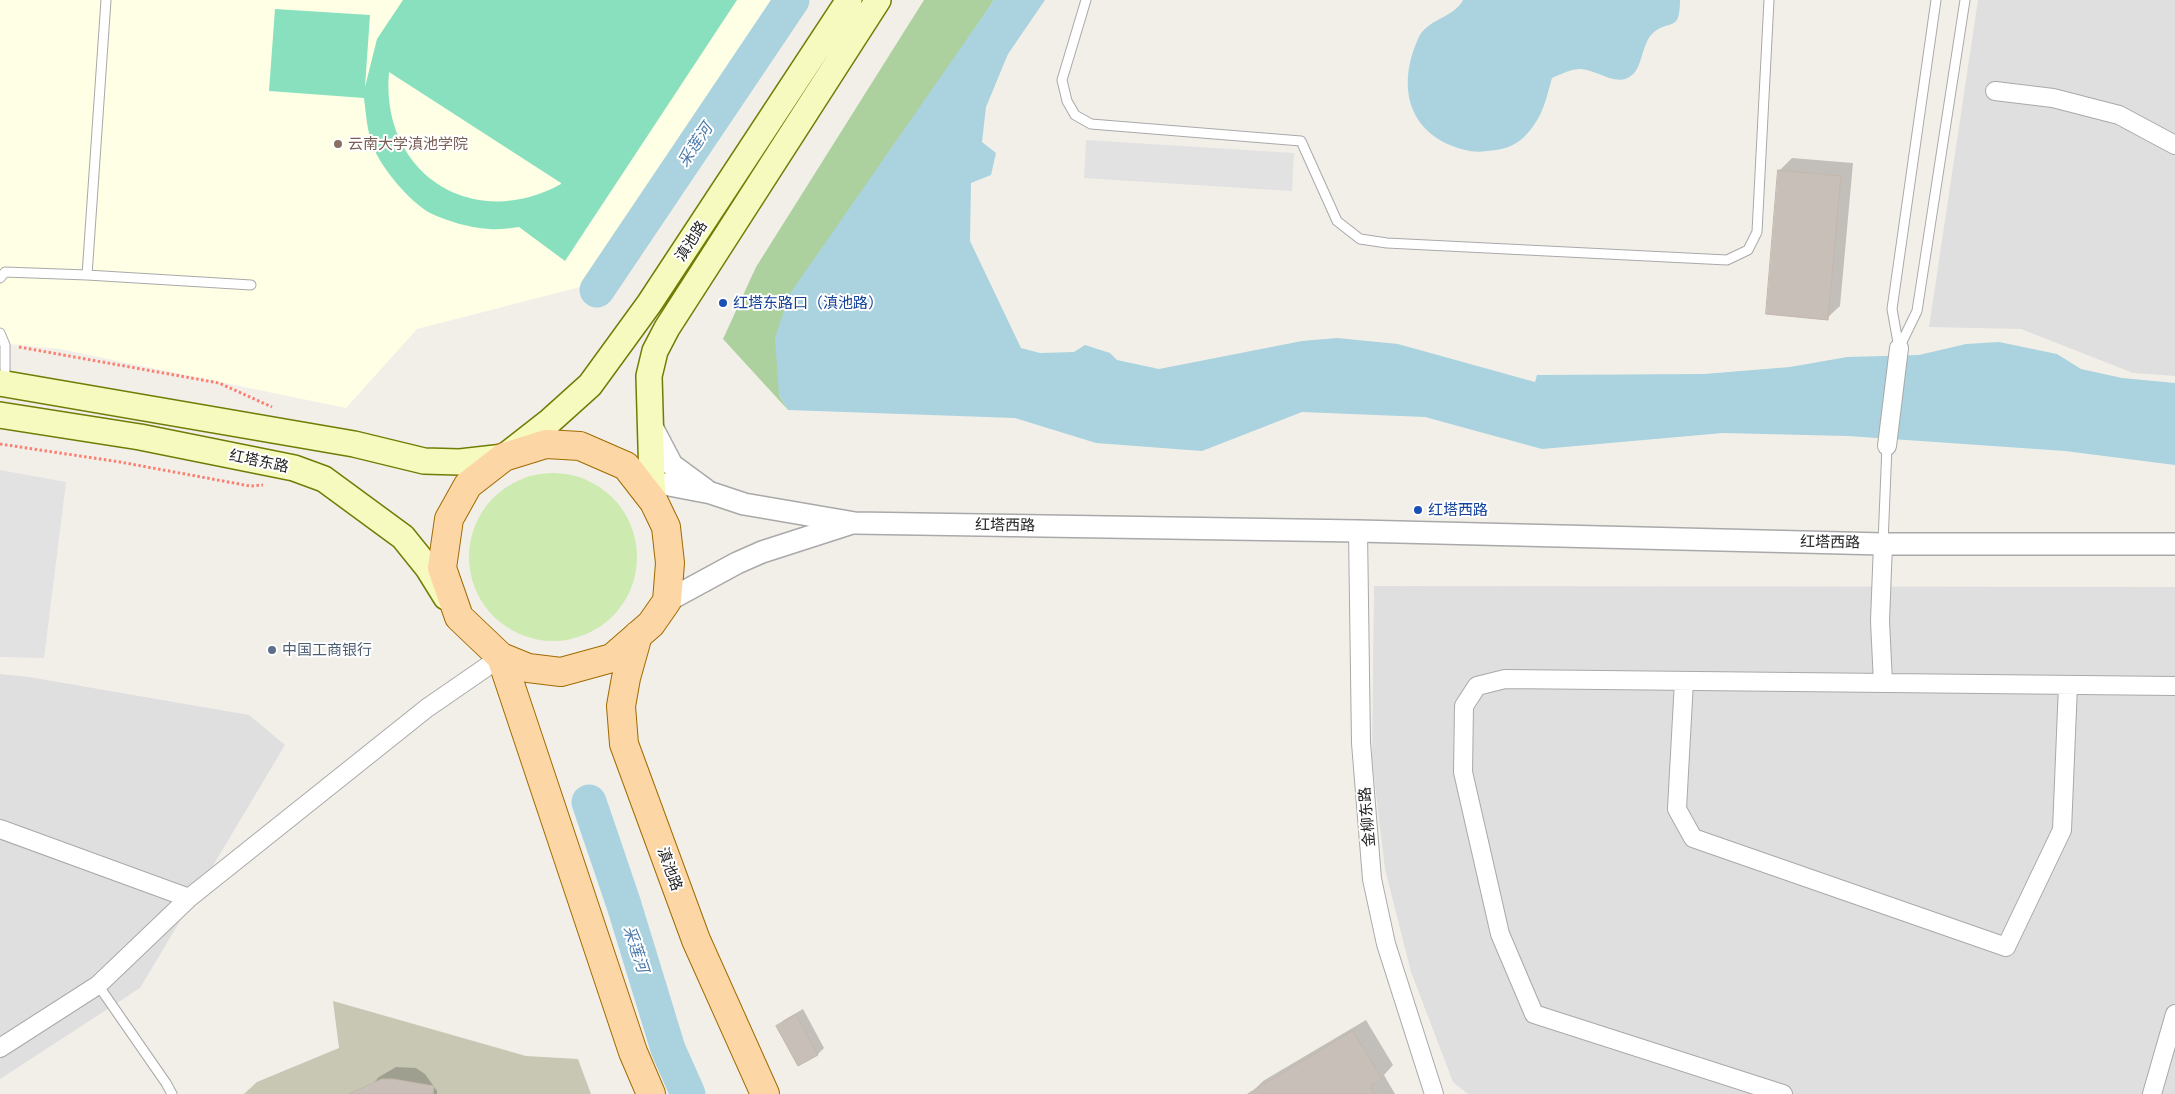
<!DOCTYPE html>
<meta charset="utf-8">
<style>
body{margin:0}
canvas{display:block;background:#f2efe9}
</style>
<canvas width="2175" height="1094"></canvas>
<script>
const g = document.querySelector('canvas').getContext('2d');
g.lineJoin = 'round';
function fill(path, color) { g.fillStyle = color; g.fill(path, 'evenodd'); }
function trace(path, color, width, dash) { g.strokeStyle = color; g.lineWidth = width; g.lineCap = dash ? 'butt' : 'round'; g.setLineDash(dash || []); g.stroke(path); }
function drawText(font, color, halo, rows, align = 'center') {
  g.font = font + ' Barlow,"Noto Sans SC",sans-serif'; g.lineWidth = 4; g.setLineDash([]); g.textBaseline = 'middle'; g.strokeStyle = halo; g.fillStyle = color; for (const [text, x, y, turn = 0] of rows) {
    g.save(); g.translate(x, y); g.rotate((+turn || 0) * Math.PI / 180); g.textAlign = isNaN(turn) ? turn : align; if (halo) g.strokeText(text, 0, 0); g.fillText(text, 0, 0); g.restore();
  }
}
const residential = new Path2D(`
 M1978,0H2175V376L2133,373L2021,329L1929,327Z
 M1374,586L2175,587V1094H1468L1453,1082L1411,972L1385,869L1372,760Z
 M0,674L29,677L249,715L285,745L140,988L0,1079Z`);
const education = new Path2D(`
 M0,0H771L580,287L417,329L346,408L60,349L0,343Z`);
const construction = new Path2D(`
 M333,1001L526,1056L578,1059L591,1094H244L257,1082L339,1048Z`);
const grass = new Path2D(`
 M469 557a84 84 0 1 1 168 0a84 84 0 1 1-168 0Z`);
const forest = new Path2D(`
 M924,0H994L965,44L779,395L788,410L723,339L756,267Z`);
const pitch = new Path2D(`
 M403,0H737L565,261L519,227C510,228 499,230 489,229C470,228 447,221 430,213C410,202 381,168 373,146C367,131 366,114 364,98L269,91L275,9L370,15L365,87L377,39ZM389,72L561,183V184C472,233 380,173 389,72Z`);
const parking = new Path2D(`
 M1086,140L1294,153L1292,191L1084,178Z
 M0,470L66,482L44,658L0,657Z`);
const water = new Path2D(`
 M994,0H1045L1008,54L986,107L982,142L996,153L991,175L971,183L970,241L1021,348L1040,353L1074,352L1085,345L1110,353L1117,360L1159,369L1302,341L1337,338L1398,344L1535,382L1537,375L1704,374L1790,367L1847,357L1919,355L1966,344L1999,342L2057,354L2081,369L2122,378L2175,383V465L2065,451L1848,436L1723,433L1542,449L1425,417L1302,412L1202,451L1096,443L1015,418L788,410L779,395L775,338L789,295Z
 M1463,0H1680C1680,34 1669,18 1652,34C1642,44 1642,68 1632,75C1617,88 1598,70 1581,69C1571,69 1561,74 1552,78C1546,100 1542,119 1525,136C1515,147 1501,150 1487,151C1474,153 1462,150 1450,145C1405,126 1399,81 1418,39C1426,19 1454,18 1463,0Z`);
const shadow = new Path2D(`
 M1792,158L1853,163L1840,306L1827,318L1779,171Z
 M803,1009L824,1048L818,1054L799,1064L778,1026L784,1020Z
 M1366,1020L1393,1065L1384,1075L1395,1094H1250L1263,1081Z
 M396,1067L416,1068L425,1074L437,1091V1094H363L379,1077Z`);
const river = new Path2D(`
 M597,290L792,0
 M589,802L624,905L668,1049L688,1094`);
const building = new Path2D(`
 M1778,170L1841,176L1828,320L1766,314Z
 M796,1015L818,1055L798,1066L776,1026Z
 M1353,1031L1382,1079L1370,1086L1375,1094H1248Z
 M382,1079H393L434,1086L433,1094H349Z`);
const path = new Path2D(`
 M19,347L219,383L272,407
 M0,444L120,462L250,486L263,485`);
const service = new Path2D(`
 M1086,0L1062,80L1067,101L1075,115L1091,124L1301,141L1337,221L1360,239L1387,243L1727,260L1748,250L1757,232L1769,0
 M1936,0L1892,309L1899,348L1917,311L1965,0
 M87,275L106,0
 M0,278L5,272L87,275L251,285
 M0,333L5,345V382
 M1883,543L1887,446
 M98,985L166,1083L172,1094`);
const minor = new Path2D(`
 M1995,91L2053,98L2119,115L2175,145
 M1887,446L1899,348
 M1358,531L1361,743L1372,879L1386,944L1434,1094
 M1684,681L1677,809L1693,838L2006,947L2062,830L2068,685
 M1883,683L1880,621L1883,544
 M0,829L189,898
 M0,1048L98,985L189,898L427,708L501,657
 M1783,1094L1534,1014L1500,934L1463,772L1464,706L1477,686L1505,679L2175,686
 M2152,1094L2175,1014`);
const tertiary = new Path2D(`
 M651,425L672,465L706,490
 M638,479L711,493L744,504L855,523L1358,531L1883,544H2175
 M667,601L737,563L762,552L852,523`);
const secondary = new Path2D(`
 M0,383L354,444L424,461L460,462L504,457L550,421L590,385L649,304L849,0
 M0,415L140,437L294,468L324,479L403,537L428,568L446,597
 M654,502L652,481L649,376L655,351L667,328L878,0`);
const primary = new Path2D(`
 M546,444L580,446L626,466L654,502L666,527L670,563L667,601L651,624L612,658L561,672L528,668L501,657L459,617L442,568L449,519L468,485L504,457Z
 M638,635L626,678L621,706L624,744L696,940L765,1094
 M501,657L633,1052L651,1094`);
const markers = [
 [338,144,5,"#8d6e63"],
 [723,303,5,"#1a4fb4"],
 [1418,510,5,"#1a4fb4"],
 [272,650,5,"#5c6f8a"]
];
const educationNames = [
 ["云南大学滇池学院",348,144]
];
const streetNames = [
 ["滇池路",691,241,-57],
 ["红塔东路",259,461,12],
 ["红塔西路",1005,525,1],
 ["红塔西路",1830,542,1],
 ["金柳东路",1367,817,-95],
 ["滇池路",670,869,70]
];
const transitNames = [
 ["红塔东路口（滇池路）",733,303],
 ["红塔西路",1428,510]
];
const serviceNames = [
 ["中国工商银行",282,650]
];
const waterNames = [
 ["采莲河",695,145,-56],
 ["采莲河",636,949,72]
];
fill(residential, '#e0dfdf');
fill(education, '#ffffe5');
fill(construction, '#c7c7b4');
fill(grass, '#cdebb0');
fill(forest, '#add19e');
fill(pitch, '#88e0be');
fill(parking, '#e2e2e2');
fill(water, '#aad3df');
fill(shadow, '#0003');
trace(river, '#aad3df', 35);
fill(building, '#c7bfb8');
trace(building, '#c4b6ab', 1);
trace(service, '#a9a9a9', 11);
trace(minor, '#a9a9a9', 20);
trace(tertiary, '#a9a9a9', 24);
trace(secondary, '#707d05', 28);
trace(primary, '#a06b00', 30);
trace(path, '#fa8072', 3, [2.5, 2.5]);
trace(service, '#fff', 9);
trace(minor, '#fff', 18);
trace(tertiary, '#fff', 21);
trace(secondary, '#f7fabf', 25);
trace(primary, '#fcd6a4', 28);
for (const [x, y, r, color] of markers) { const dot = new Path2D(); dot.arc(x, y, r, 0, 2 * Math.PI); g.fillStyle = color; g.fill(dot); trace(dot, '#fff', 2); }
drawText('15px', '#785e54', '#fff', educationNames, 'left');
drawText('15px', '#222', '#fff', streetNames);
drawText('15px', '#164399', '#fff', transitNames, 'left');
drawText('15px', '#4e5e75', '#fff', serviceNames, 'left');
drawText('italic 16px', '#4a7aab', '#fff', waterNames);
</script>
